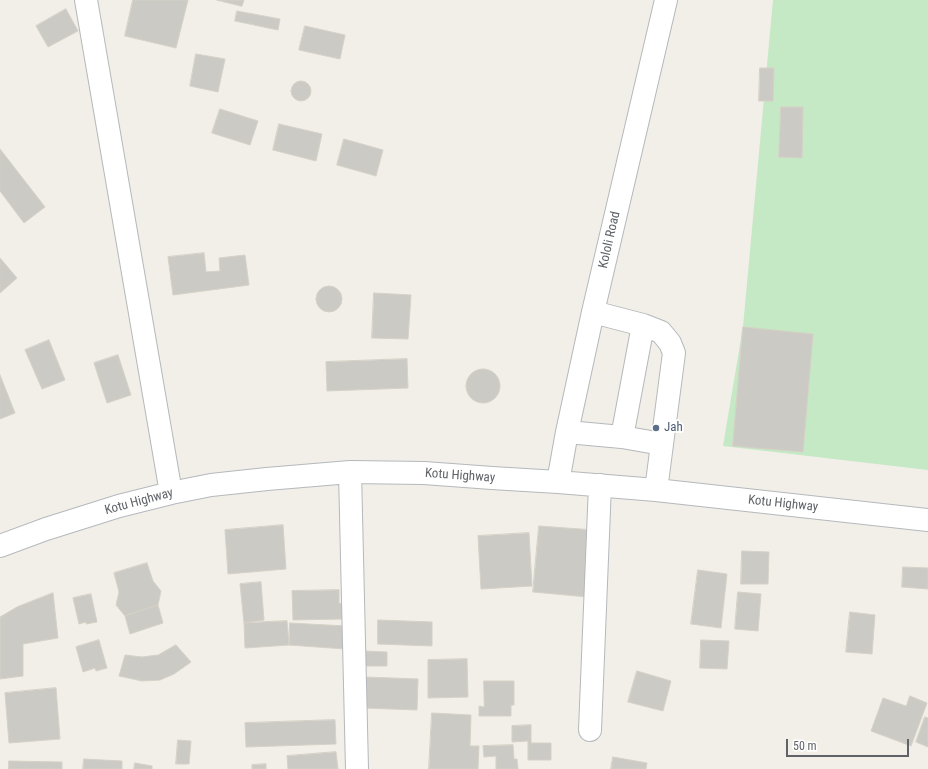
<!DOCTYPE html>
<style>
body{margin:0}
#map{position:relative;width:928px;height:769px;overflow:hidden;background:#f1efe8;font-family:"Roboto Condensed",sans-serif}
canvas{display:block}
.scale{position:absolute;left:786px;top:739px;width:123px;height:18px;box-sizing:border-box;border:2px solid #5f6368;border-top:0;padding-left:5px;font-size:12px;line-height:14px;white-space:nowrap;color:#5f6368;-webkit-text-stroke:3px #fff;paint-order:stroke}
</style>
<div id="map">
<canvas width="928" height="769"></canvas>
<div class="scale">50 m</div>
</div>
<script>
const g = document.querySelector('canvas').getContext('2d');
g.lineJoin = 'round';
function fill(path, color) { g.fillStyle = color; g.fill(path, 'evenodd'); }
function trace(path, color, width, dash) { g.strokeStyle = color; g.lineWidth = width; g.lineCap = dash ? 'butt' : 'round'; g.setLineDash(dash || []); g.stroke(path); }
function drawText(font, color, halo, rows, align = 'center') {
  g.font = font + ' "Roboto Condensed",sans-serif'; g.lineWidth = 3.5; g.setLineDash([]); g.textBaseline = 'middle'; g.strokeStyle = halo; g.fillStyle = color; for (const [text, x, y, turn = 0] of rows) {
    g.save(); g.translate(x, y); g.rotate((+turn || 0) * Math.PI / 180); g.textAlign = isNaN(turn) ? turn : align; if (halo) g.strokeText(text, 0, 0); g.fillText(text, 0, 0); g.restore();
  }
}
const green = new Path2D(`
 M773,0H928V470L723,446L743,327Z`);
const building = new Path2D(`
 M133,0H188L176,48L125,36Z
 M217,0H244L242,6Z
 M66,9L78,31L48,47L36,26Z
 M237,11L280,19L278,30L235,21Z
 M305,26L345,35L340,59L299,50Z
 M196,54L225,59L218,92L190,86Z
 M760,68H774L773,101H759Z
 M291 91a10 10 0 1 1 20 0a10 10 0 1 1-20 0Z
 M781,107H803L802,158L779,157Z
 M220,109L258,121L250,145L212,133Z
 M279,124L322,134L316,161L273,150Z
 M344,139L383,150L376,176L337,165Z
 M0,149L45,207L24,223L0,191Z
 M204,253L206,272L220,271L219,258L245,255L249,285L173,295L168,257Z
 M0,258L17,278L0,293Z
 M316 299a13 13 0 1 1 26 0a13 13 0 1 1-26 0Z
 M374,293L411,295L408,339L372,338Z
 M743,327L813,334L803,452L733,446Z
 M49,340L65,380L42,389L25,350Z
 M118,355L131,395L107,403L94,363Z
 M407,359L408,388L327,391L326,362Z
 M466 386a17 17 0 1 1 34 0a17 17 0 1 1-34 0Z
 M0,375L15,413L0,419Z
 M283,525L286,569L228,574L225,530Z
 M539,526L594,530L588,597L533,592Z
 M529,533L532,586L481,589L478,536Z
 M742,551L769,552L768,584H741Z
 M147,563L153,581L161,591L158,605L125,616L116,605L119,592L114,573Z
 M903,567L928,568V589L902,587Z
 M698,570L727,574L721,628L691,624Z
 M261,582L264,620L244,623L240,584Z
 M339,590V603L344,605V619L293,620L292,591Z
 M738,592L761,594L758,631L735,629Z
 M53,593L58,638L23,644V676L0,679V617L17,607Z
 M91,594L97,622L86,624V622L79,624L73,598Z
 M158,605L163,623L130,634L125,616Z
 M850,612L875,615L872,654L846,652Z
 M378,620L432,622V646L378,644Z
 M287,621L289,645L245,648L244,623Z
 M290,623L346,626L345,649L289,645Z
 M99,640L107,668L96,671L95,668L83,672L76,647Z
 M701,640L729,641L727,669L700,668Z
 M176,645L191,662L174,674L160,680L142,681L119,676L125,655L142,657L158,655Z
 M364,651L387,652V666H364Z
 M467,659L468,697L428,698V660Z
 M637,671L671,681L663,711L628,702Z
 M365,677L418,679L417,710L364,708Z
 M484,681H514V705H511V716H479V706L484,707Z
 M56,688L60,739L9,743L5,693Z
 M910,696L927,703L911,746L871,731L883,698L906,706Z
 M432,713L471,715L470,746H479L478,769H429Z
 M925,717L928,718V747L916,742Z
 M335,720L336,744L246,747L245,723Z
 M531,725V743H551V760H528V741L512,742V726Z
 M178,740L191,741L189,764H176Z
 M513,745L514,759H517L518,769H496V756L484,757L483,746Z
 M336,752L338,769H288L287,756Z
 M613,757L647,763L646,769H611Z
 M84,759L122,761V769H83Z
 M9,761L62,762V769H9Z
 M135,763L152,766V769H134Z
 M266,764V769H252V765Z`);
const minor = new Path2D(`
 M86,0L171,493
 M593,312L643,325L661,332L670,343L674,353L656,490
 M567,432L622,437L643,325
 M622,437L662,444
 M350,472L357,769
 M558,482L567,432L593,312L666,0
 M0,546L46,529L119,506L171,493L211,485L267,479L350,472L424,473L492,478L558,482L656,490L928,520
 M590,730L600,485`);
const markers = [
 [656,428,4,"#5c6f8a"]
];
const streetNames = [
 ["Kololi Road",610,240,-77],
 ["Kotu Highway",460,476,4],
 ["Kotu Highway",139,502,-15],
 ["Kotu Highway",783,504,6]
];
const serviceNames = [
 ["Jah",664,428]
];
fill(green, '#c5e8c5');
fill(building, '#cccac5');
trace(building, '#d6d1c6', 1);
trace(minor, '#b5b8bc', 24);
trace(minor, '#fff', 22);
for (const [x, y, r, color] of markers) { const dot = new Path2D(); dot.arc(x, y, r, 0, 2 * Math.PI); g.fillStyle = color; g.fill(dot); trace(dot, '#fff', 1.5); }
drawText('13px', '#5f6368', '#fff', streetNames);
drawText('13px', '#4e5e75', '#fff', serviceNames, 'left');
</script>
